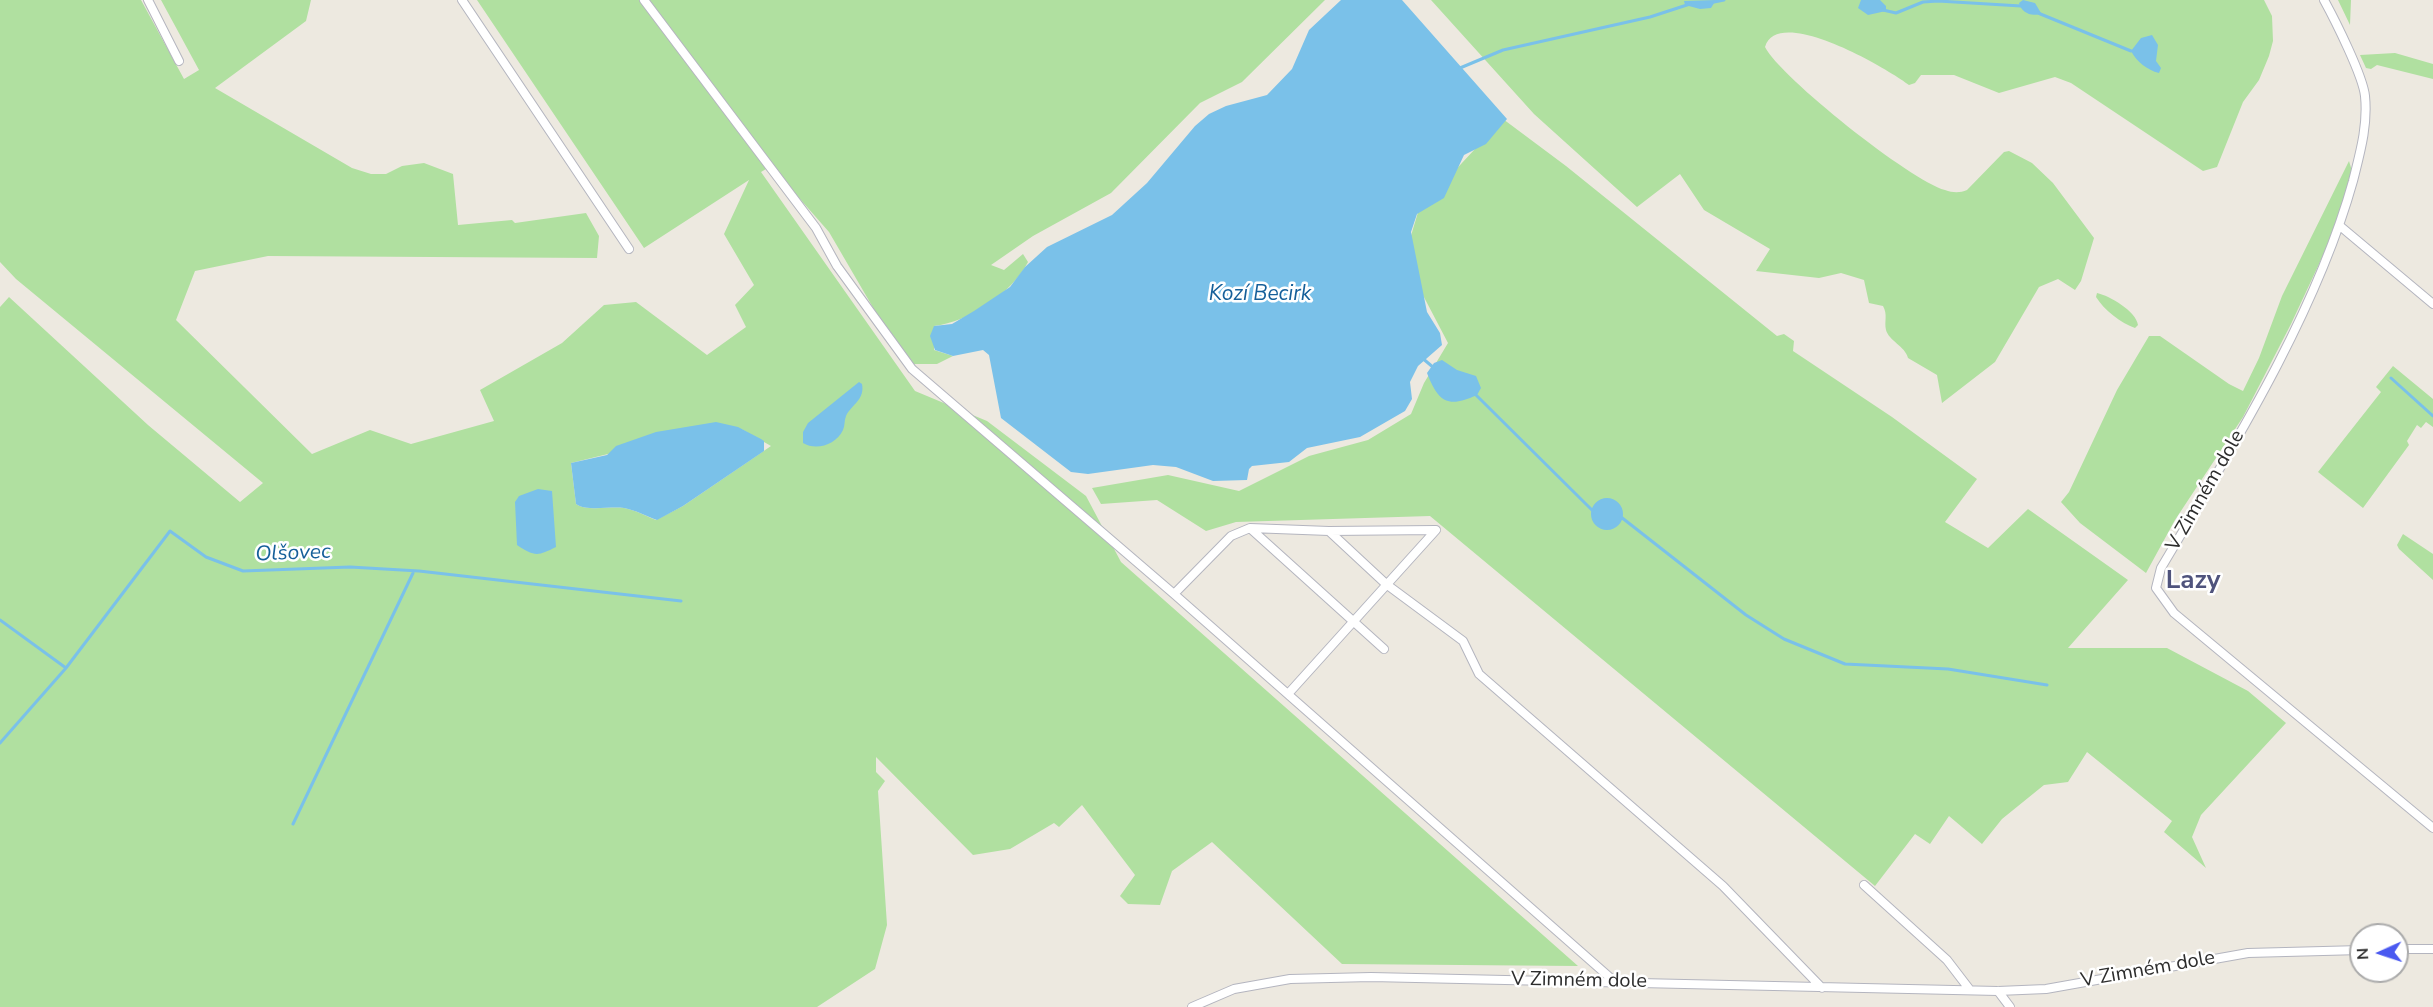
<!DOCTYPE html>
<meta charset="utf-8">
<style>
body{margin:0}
#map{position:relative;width:2433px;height:1007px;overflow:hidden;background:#ede9e0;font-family:"Nunito Sans",sans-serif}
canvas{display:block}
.north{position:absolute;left:2349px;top:923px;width:60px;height:60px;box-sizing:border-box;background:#fff;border:2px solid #ababab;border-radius:50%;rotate:267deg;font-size:16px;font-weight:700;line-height:24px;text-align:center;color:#2d2d2d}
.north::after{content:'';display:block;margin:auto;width:21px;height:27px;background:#4a59f0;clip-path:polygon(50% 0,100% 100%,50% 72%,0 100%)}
</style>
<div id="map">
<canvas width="2433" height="1007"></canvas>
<div class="north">N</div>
</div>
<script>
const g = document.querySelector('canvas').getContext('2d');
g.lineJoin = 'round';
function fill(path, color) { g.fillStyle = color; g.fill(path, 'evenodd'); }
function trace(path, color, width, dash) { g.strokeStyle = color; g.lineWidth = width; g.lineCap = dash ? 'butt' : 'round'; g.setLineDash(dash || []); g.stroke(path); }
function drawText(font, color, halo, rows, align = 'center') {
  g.font = font + ' "Nunito Sans",sans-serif'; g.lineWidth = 5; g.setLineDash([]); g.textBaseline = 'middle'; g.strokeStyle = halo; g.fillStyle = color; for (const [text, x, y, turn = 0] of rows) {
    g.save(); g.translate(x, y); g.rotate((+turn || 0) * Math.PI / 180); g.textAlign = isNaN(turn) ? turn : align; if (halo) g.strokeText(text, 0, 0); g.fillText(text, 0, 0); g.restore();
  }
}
const green = new Path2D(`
 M0,0H141L184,79L199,70L161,0H311L306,21L215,88L352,168L371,174H386L402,166L424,163L453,174L458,225L512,220L515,223L586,213L599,236L597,258L268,256L195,271L176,320L312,454L370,430L411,444L494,421L480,390L562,343L604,305L636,302L707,355L746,327L735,305L754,285L724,234L749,180L644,248L477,0H1325L1242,82L1200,103L1111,193L1033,236L991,265L1004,270L1023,254L1028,262C1012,293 969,322 934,326V350L953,356L937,364H913L875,311L829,232L771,166L761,172L915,391L987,421L1086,496L1121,562L1578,966L1342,964L1212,842L1172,871L1160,905L1128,904L1120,896L1135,875L1082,805L1059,827L1054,823L1010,849L973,855L876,757V772L885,781L878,791L887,925L875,969L817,1007H0V307L9,297L148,425L240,502L263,483L16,279L0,262ZM727,425L743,430L771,446L683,506L656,520C646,516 635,510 624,508C609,506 588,512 576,504L571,463Z
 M1431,0H2264L2272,16L2273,41L2269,56L2259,80L2243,102L2217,167L2203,171L2071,83L2055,77L1999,93L1954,75H1921L1915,83L1909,85C1888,69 1778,4 1765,47C1780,77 1911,181 1945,190C1953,193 1960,193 1967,190L2004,152L2009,151L2032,163L2053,183L2094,238L2081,281L2075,290L2058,279L2039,287L1995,362L1942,403L1937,375L1908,358C1905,346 1889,341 1886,330C1884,321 1888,315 1883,306L1869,303L1864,280L1841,273L1819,278L1756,271L1770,249L1704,210L1680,174L1637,207L1534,114Z
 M2338,0H2351L2350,25Z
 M2395,53L2433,64V79L2377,65L2371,69L2366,68L2360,55Z
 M1503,119L1566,166L1777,336L1784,334L1794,341L1793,351L1892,417L1977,479L1945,522L1988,548L2028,509L2128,580L2068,648H2167L2248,691L2286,723L2201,815L2192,837L2206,868L2164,832L2172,821L2087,752L2068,782L2044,785L2002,819L1982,844L1949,816L1930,844L1915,834L1875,886L1430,516L1236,522L1206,531L1157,500L1101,504L1092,488L1168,475L1239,491L1309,456L1368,440L1411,414L1424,383L1448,343L1415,280L1410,239L1419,209Z
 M2349,161L2352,171L2334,232L2291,324L2243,417L2175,520L2146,573L2080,523L2061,502L2069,492L2117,390L2149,336H2160L2229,384L2243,391L2259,358L2282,296Z
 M2097,293C2110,296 2136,311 2138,325L2135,328C2121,323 2104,310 2096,297Z
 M2393,366L2433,399V427L2426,422L2421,428L2417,425L2407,441L2409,445L2363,508L2318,472L2381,392L2376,387Z
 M2403,534L2433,554V580L2399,549L2397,545Z`);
const water = new Path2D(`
 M1341,0H1402L1507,119L1486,144L1464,155L1444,198L1417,214L1411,232L1427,312L1440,333L1442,345L1418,366L1410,382L1412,399L1405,411L1360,437L1307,448L1289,462L1252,466L1249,469L1247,480L1213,481L1176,467L1153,465L1088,474L1071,472L1001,418L989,355L983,350L953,356L935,350L930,336L934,326L952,324L974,311L1010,287L1025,267L1047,247L1112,215L1147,183L1195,126L1209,114L1226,106L1267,95L1292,69L1309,30Z
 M1716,0L1711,8L1700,9L1685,5L1684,1Z
 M1861,0H1880L1886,6V11L1868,15L1858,8Z
 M2023,0L2035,3L2041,13C2032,18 2021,12 2019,3Z
 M2152,35L2158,45L2156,61L2161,68L2159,73C2147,70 2137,62 2131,51L2141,38Z
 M1442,360L1457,370L1476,376L1481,388L1477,395C1447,409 1438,401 1427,373L1434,363Z
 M859,382L862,384C865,400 852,404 846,416C844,421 845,426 843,430C836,445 816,451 803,443V432L808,423Z
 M716,422L738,427L761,439L764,441V451L683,506L657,520C646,516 635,510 624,508C609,506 588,512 576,504L571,463L607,455L616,446L656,432Z
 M538,489L552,491L556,547C538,556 535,557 517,545L515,502L519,496Z
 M1591 514a16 16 0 1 1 32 0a16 16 0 1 1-32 0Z`);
const stream = new Path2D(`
 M1714,2L1724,0
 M1883,10L1896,13L1923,2L1938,1L2021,6
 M2038,13L2131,51
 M1460,68L1503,50L1650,17L1690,4
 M1421,357L1434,368
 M2391,378L2433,416
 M1475,394L1594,512
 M1621,517L1746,615L1784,639L1845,664L1948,669L2047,685
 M0,620L66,668L170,531L206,557L243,571L350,567L419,571L681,601
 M0,743L66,668
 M293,824L413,573`);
const street = new Path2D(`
 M148,0L179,61
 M462,0L629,249
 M644,0L816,228L837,266L912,369L1174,594L1615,982
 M2324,0C2335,20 2363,76 2365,96C2368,126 2360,153 2353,181C2316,314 2231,450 2161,568L2156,588L2174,613L2433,828
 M2340,226L2433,304
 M1251,529L1384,649
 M1174,594L1231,536L1250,528L1329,531L1386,584L1463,641L1479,674L1723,886L1822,988
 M1288,694L1436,530L1329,531
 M1864,885L1947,960L1970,990
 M2397,949H2433
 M1998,991L2010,1007
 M1192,1007L1234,989L1290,979L1371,977L1998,991L2046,989L2248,953L2361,950`);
const streetNames = [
 ["V Zimném dole",2206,491,-60],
 ["V Zimném dole",2148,970,-10],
 ["V Zimném dole",1579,981,1]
];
const waterNames = [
 ["Kozí Becirk",1260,295],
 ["Olšovec",293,554,-2]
];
const districtNames = [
 ["Lazy",2193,582]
];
fill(green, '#b0e0a0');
fill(water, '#7ac1e9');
trace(stream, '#7ac1e9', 3);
trace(street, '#b4b5bf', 10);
trace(street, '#fff', 8);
drawText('20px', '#2d2d2d', '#fff', streetNames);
drawText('italic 21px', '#155f99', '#fff', waterNames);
drawText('bold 26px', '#4f537c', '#fff', districtNames);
</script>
